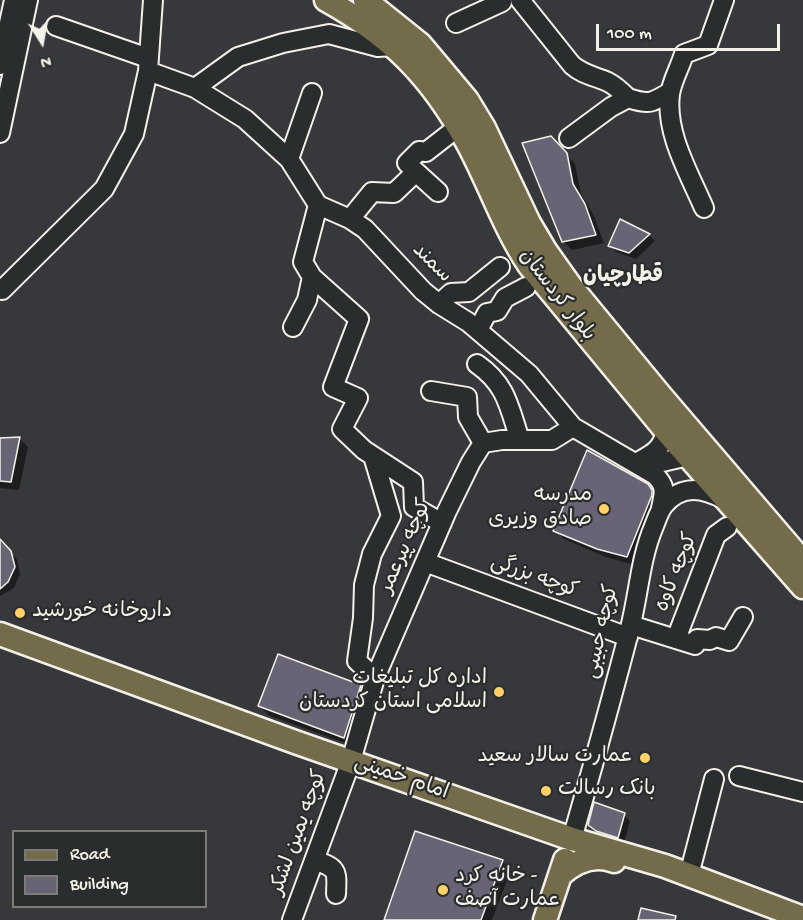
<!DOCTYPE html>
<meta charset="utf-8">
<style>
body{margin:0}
#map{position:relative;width:803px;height:920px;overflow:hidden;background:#37383c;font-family:"Gochi Hand",sans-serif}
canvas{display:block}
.legend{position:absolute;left:12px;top:830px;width:195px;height:78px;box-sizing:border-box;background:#2a2d2e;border:2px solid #7b7b78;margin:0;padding:8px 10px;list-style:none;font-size:18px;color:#f4f1e8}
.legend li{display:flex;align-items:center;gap:12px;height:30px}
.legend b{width:30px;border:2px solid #7b7b78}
.north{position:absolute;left:12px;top:12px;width:60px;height:60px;-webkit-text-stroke:4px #2a2d2e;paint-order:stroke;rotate:169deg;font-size:16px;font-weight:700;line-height:24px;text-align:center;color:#f4f1e8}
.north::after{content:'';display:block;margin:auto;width:21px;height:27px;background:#f4f1e8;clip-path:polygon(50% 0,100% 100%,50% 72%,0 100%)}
.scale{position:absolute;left:596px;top:24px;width:184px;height:27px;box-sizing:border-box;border:3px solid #f4f1e8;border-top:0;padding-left:8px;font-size:18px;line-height:21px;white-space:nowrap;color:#f4f1e8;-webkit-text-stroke:4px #2a2d2e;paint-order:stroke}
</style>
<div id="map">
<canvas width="803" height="920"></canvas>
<ul class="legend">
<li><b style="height:8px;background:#746b4b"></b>Road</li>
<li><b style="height:16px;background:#696475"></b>Building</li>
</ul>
<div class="north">N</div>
<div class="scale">100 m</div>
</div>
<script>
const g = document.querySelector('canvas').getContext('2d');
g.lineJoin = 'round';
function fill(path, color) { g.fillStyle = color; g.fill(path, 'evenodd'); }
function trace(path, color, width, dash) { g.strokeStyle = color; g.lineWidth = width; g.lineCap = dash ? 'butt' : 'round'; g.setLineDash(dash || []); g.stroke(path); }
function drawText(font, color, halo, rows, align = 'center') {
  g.font = font + ' "Gochi Hand","Playpen Sans Arabic",sans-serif'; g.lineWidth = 4.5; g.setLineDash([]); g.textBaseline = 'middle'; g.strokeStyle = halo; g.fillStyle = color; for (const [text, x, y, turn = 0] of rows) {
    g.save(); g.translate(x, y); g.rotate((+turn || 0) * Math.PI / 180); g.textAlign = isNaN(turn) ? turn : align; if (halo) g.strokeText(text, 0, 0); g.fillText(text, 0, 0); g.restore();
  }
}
const shadow = new Path2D(`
 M550,138L575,164L581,194L593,214L604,243L572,250L563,241Z
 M621,222L649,235L655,241L636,259L616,252L610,246Z
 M20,439L28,447L19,490L0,488V440Z
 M647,485L656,494L635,565L606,557L564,539L555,530Z
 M0,544L17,559L20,574L14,588L0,596Z
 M361,686L369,694L353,746L268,715L260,706Z
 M624,815L630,821L624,843L604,837L589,825Z
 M502,861L511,870L492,920H385Z`);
const building = new Path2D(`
 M551,136L567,153L573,184L585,204L596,235L562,242L522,143Z
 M620,219L650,234L629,253L608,246Z
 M20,437L11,482L0,481V438Z
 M587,450L648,484L652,490V495L627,557L597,549L553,531Z
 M0,539L11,551L15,567L8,582L0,589Z
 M278,654L361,685L344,738L258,706Z
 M594,802L625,813L618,838L596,831L588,825Z
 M415,831L503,860L481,920H384Z
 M641,908L676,916L675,920H638Z`);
const minor = new Path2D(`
 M520,0L572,65C583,75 595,76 608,82C616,86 622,92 628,98
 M456,23L502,2L500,0
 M56,26L148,58
 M0,65L14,0
 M148,71L195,88L245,119L289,159L318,205L350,219L365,229L423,291L439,304L468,322L529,374L573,427L655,475C667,487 664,493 661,508
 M195,88L238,57L283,43L329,34L378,47L394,46
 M0,133L28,0
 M569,138L611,107L628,98C649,105 652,103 670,92
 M289,159L312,93
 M416,172L438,192
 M704,208C689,173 665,133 670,94C672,81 680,67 684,54L708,45L724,0
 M350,219L372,192L394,193L416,172L407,163L419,151L426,152L458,127
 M312,277L359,319L333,387L358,398L342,429L364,450L413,482L414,507L442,523
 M2,290L104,189L134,134L148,71L153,0
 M439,304L451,293L469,292L500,267
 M293,327L307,300L312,277L303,262L318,205
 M478,330L487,313L497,311L505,298L526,287
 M477,364C507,385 509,407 520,440
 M431,391L467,397L468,417L483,443
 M373,456L391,516L372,554L364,585L363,618L357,661L375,678
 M636,463H658L688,456
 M636,463C652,454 662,450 666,431
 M425,562L628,637
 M631,625L695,645L697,639L710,640L716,637L729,641L743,617
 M676,639L716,535L727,527
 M739,776L803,792
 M572,839C592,769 612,698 630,628C639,593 640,559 654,526C657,519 659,511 664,505C682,484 703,488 725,500
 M315,860C338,869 337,870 336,894
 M689,875L714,779
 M292,920L351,761L375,678L447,511L471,462L483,443L502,440H552L573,427`);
const major = new Path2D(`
 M326,0C391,36 431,76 467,142C489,182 503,226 529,265L666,431L803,587
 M365,0L420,44L467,100L484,128L529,223L545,250L572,288L661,396L803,562
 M0,634L295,742L572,839L665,866L803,918
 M560,875C576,861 594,853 614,861
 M545,920L565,860`);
const markers = [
 [604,509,6,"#ffd166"],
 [20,613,6,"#ffd166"],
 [499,692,6,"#ffd166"],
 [645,758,6,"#ffd166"],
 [546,791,6,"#ffd166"],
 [443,890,6,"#ffd166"]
];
const streetNames = [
 ["سمند",431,264,45],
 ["بلوار کردستان",556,296,52],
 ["کوچه پیرعمر",407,547,-66],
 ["کوچه کاوه",678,573,-68],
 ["کوچه بزرگی",534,578,20],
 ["کوچه حبیبی",603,632,-77],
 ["امام خمینی",401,779,19],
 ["کوچه یمین لشکر",300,833,-70]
];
const poiNames = [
 ["مدرسه",592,497],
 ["صادق وزیری",592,521],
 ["داروخانه خورشید",32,613,"left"],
 ["اداره کل تبلیغات",487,680],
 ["اسلامی استان کردستان",487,704],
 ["عمارت سالار سعید",633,758],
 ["بانک رسالت",558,791,"left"],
 ["خانه کرد -",455,878,"left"],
 ["عمارت آصف",455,902,"left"]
];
const neighbourhoodNames = [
 ["قطارچیان",623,278]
];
fill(shadow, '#0007');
fill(building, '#696475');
trace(building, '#f4f1e8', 1.5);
trace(minor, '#f4f1e8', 22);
trace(major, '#f4f1e8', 27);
trace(minor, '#2a2d2e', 18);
trace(major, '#746b4b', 22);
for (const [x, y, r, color] of markers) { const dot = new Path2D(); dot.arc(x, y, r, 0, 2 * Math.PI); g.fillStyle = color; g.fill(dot); trace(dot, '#2a2d2e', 2); }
drawText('21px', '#f4f1e8', '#2a2d2e', streetNames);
drawText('21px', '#f4f1e8', '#2a2d2e', poiNames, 'right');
drawText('bold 22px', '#f4f1e8', '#2a2d2e', neighbourhoodNames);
</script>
